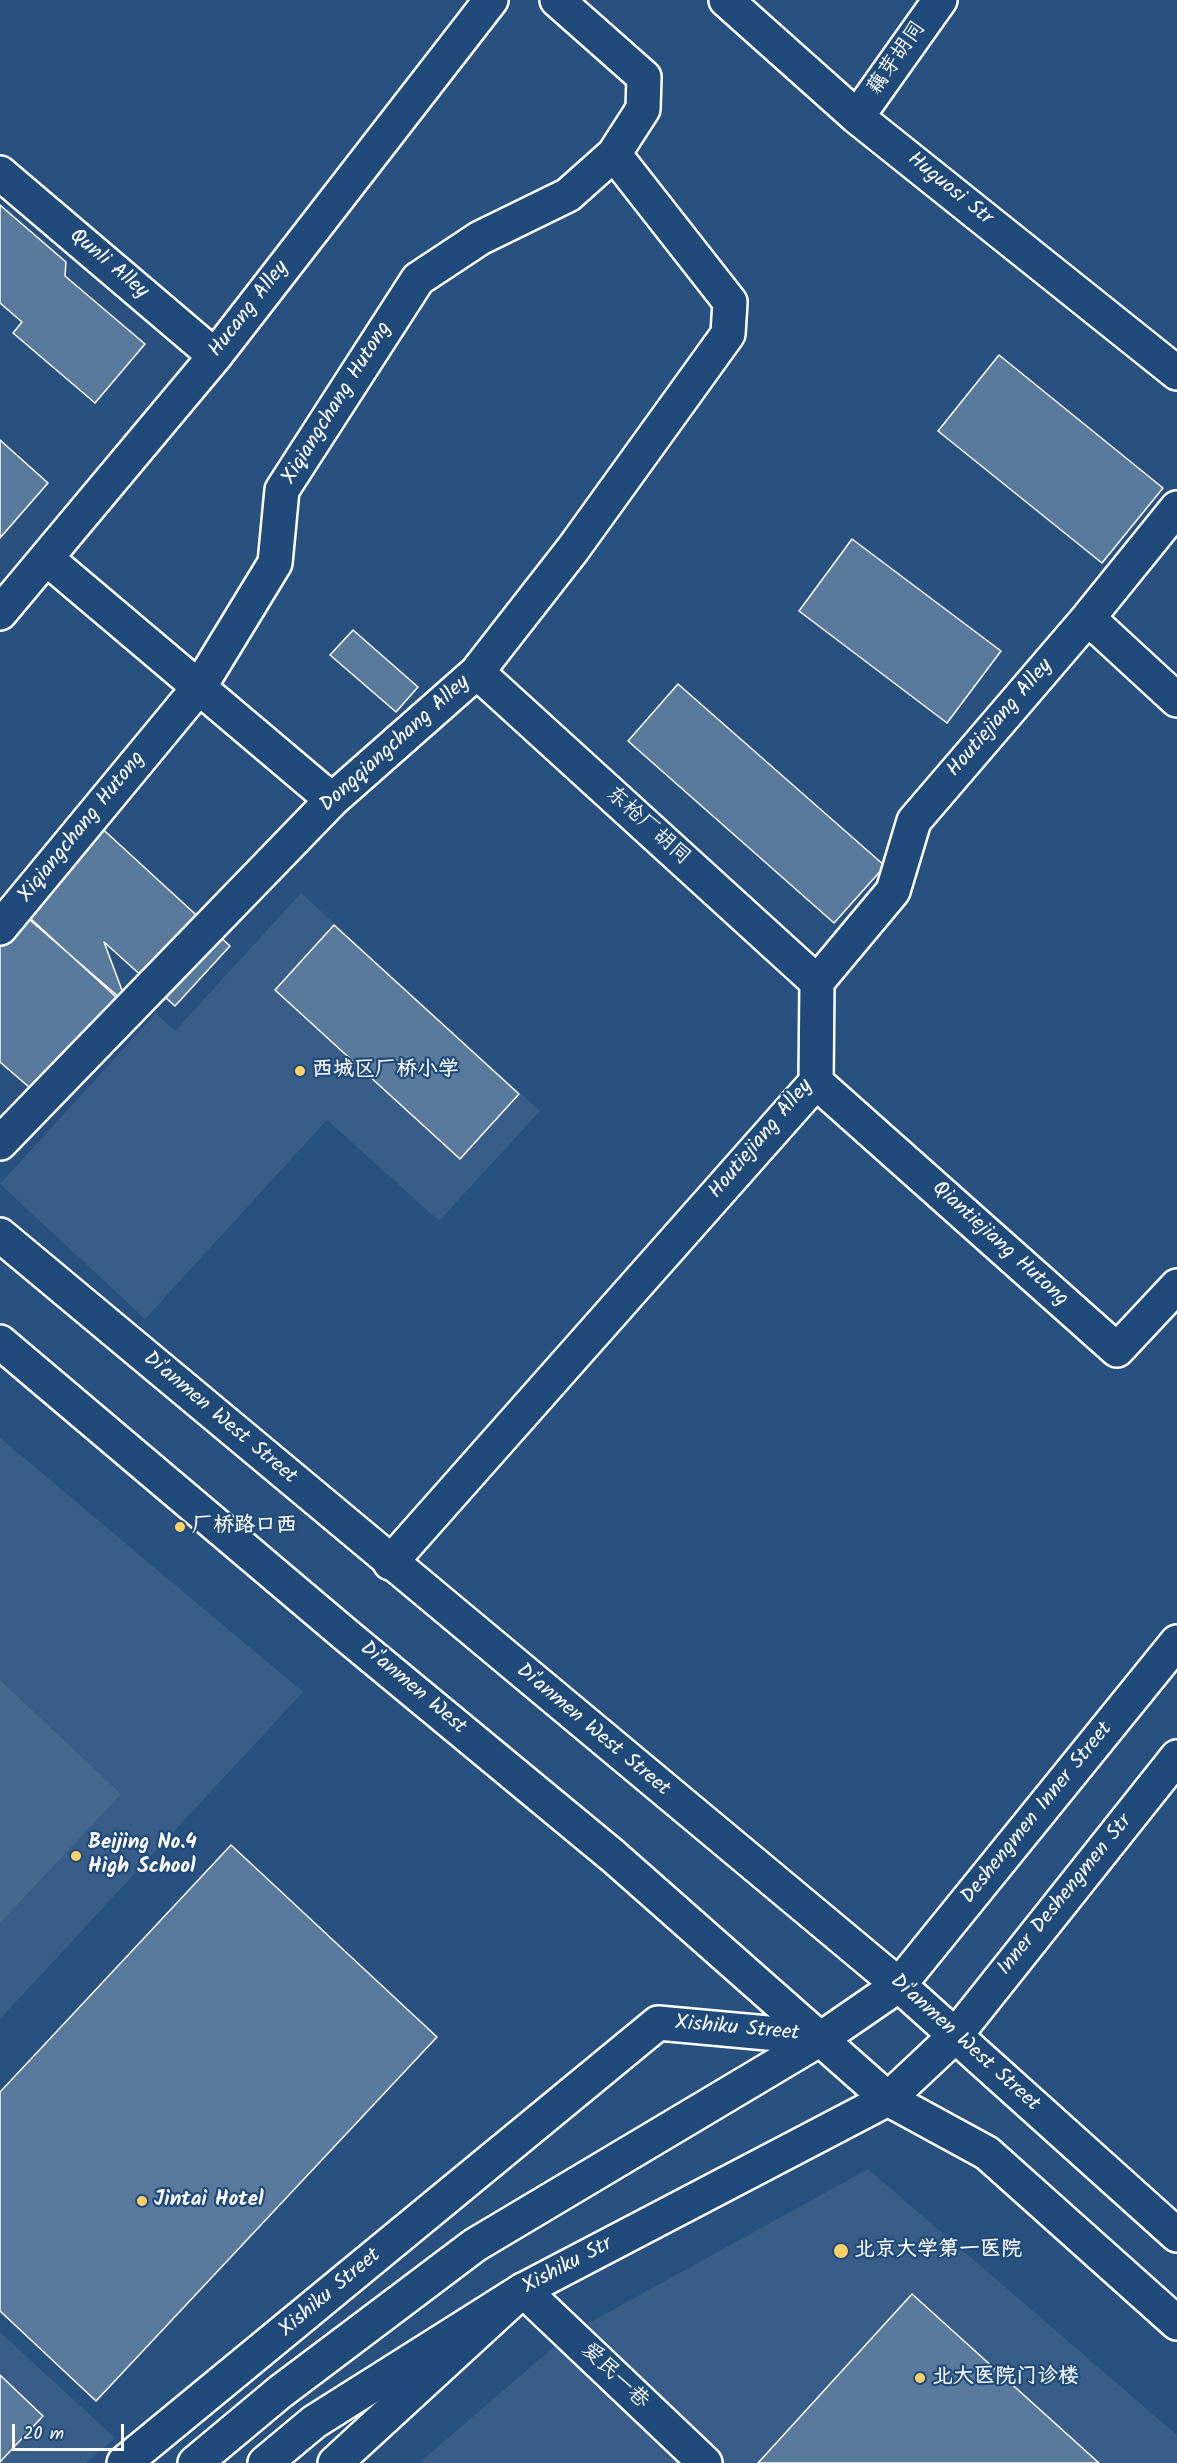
<!DOCTYPE html>
<meta charset="utf-8">
<style>
body{margin:0}
#map{position:relative;width:1177px;height:2463px;overflow:hidden;background:#28517f;font-family:Kalam,sans-serif}
canvas{display:block}
.scale{position:absolute;left:12px;top:2424px;width:112px;height:27px;box-sizing:border-box;border:3px solid #fff;border-top:0;padding-left:8px;font-size:18px;line-height:21px;white-space:nowrap;color:#fff;-webkit-text-stroke:4px #1f4a7a;paint-order:stroke}
</style>
<div id="map">
<canvas width="1177" height="2463"></canvas>
<div class="scale">20 m</div>
</div>
<script>
const g = document.querySelector('canvas').getContext('2d');
g.lineJoin = 'round';
function fill(path, color) { g.fillStyle = color; g.fill(path, 'evenodd'); }
function trace(path, color, width, dash) { g.strokeStyle = color; g.lineWidth = width; g.lineCap = dash ? 'butt' : 'round'; g.setLineDash(dash || []); g.stroke(path); }
function drawText(font, color, halo, rows, align = 'center') {
  g.font = font + ' Kalam,"LXGW WenKai TC",sans-serif'; g.lineWidth = 4.5; g.setLineDash([]); g.textBaseline = 'middle'; g.strokeStyle = halo; g.fillStyle = color; for (const [text, x, y, turn = 0] of rows) {
    g.save(); g.translate(x, y); g.rotate((+turn || 0) * Math.PI / 180); g.textAlign = isNaN(turn) ? turn : align; if (halo) g.strokeText(text, 0, 0); g.fillText(text, 0, 0); g.restore();
  }
}
const built = new Path2D(`
 M301,893L540,1111L439,1221L327,1120L145,1319L0,1184L156,1013L175,1031Z
 M0,1438L303,1692L0,2019Z
 M868,2169L1177,2435V2463H419L569,2334Z
 M0,2332L115,2438L86,2463H0Z`);
const green = new Path2D(`
 M0,1680L121,1794L0,1923Z`);
const building = new Path2D(`
 M0,205L66,262L65,276L145,344L95,403L13,333L22,322L0,303Z
 M999,355L1163,488L1102,563L938,431Z
 M0,440L48,483L0,538Z
 M852,539L1001,651L947,723L799,611Z
 M353,630L418,687L396,712L330,655Z
 M678,684L885,866L834,923L628,741Z
 M95,822L230,946L175,1006L104,942L129,1009L18,907Z
 M8,901L135,1011L51,1106L0,1062V910Z
 M334,925L519,1094L460,1159L275,990Z
 M231,1845L437,2037L96,2401L0,2311V2092Z
 M912,2294L1099,2463H758Z
 M0,2375L43,2416L0,2462Z`);
const minor = new Path2D(`
 M726,0L857,117L1177,373
 M857,117L940,0
 M0,173L215,356
 M46,558L332,800
 M0,613L215,356L491,0
 M1088,618L1177,700
 M477,672L817,982
 M0,928L200,686L275,563L282,490L418,279L480,238L568,195L614,154
 M816,1082L1117,1350L1177,1286
 M0,1143L332,800L477,672L573,549L728,334L730,302L614,154L643,109L644,77L557,0
 M390,1563L816,1082L817,982L893,891L914,821L1088,618L1177,508
 M124,2463L658,2023L822,2038
 M335,2463L523,2290L705,2463`);
const major = new Path2D(`
 M0,1235L899,1985L1177,2235
 M0,1342L346,1635L613,1856L888,2099L987,2153L1177,2323
 M195,2463L280,2392L475,2245L822,2038L899,1985L1177,1642
 M265,2463L314,2422L523,2290L888,2099L955,2036L1177,1757`);
const markers = [
 [300,1071,6,"#ffd166"],
 [180,1527,6,"#ffd166"],
 [76,1856,6,"#ffd166"],
 [142,2201,6,"#ffd166"],
 [841,2251,8,"#ffd166"],
 [920,2378,6,"#ffd166"]
];
const streetNames = [
 ["藕芽胡同",898,59,-55],
 ["Huguosi Str",949,190,39],
 ["Qunli Alley",108,265,40],
 ["Hucang Alley",250,310,-52],
 ["Xiqiangchang Hutong",338,404,-58],
 ["Houtiejiang Alley",1001,719,-49],
 ["Dongqiangchang Alley",396,745,-42],
 ["东枪厂胡同",647,827,42],
 ["Xiqiangchang Hutong",83,828,-51],
 ["Houtiejiang Alley",762,1140,-50],
 ["Qiantiejiang Hutong",999,1245,42],
 ["Di'anmen West Street",219,1419,40],
 ["Di'anmen West",412,1689,40],
 ["Di'anmen West Street",592,1731,40],
 ["Deshengmen Inner Street",1038,1814,-51],
 ["Inner Deshengmen Str",1066,1896,-51],
 ["Xishiku Street",737,2030,5],
 ["Di'anmen West Street",964,2044,42],
 ["Xishiku Str",568,2267,-28],
 ["Xishiku Street",331,2294,-40],
 ["爱民一巷",614,2377,44]
];
const poiNames = [
 ["西城区厂桥小学",312,1071],
 ["厂桥路口西",192,1527],
 ["Beijing No.4",88,1844],
 ["High School",88,1868],
 ["Jintai Hotel",154,2201],
 ["北京大学第一医院",854,2251],
 ["北大医院门诊楼",932,2378]
];
fill(built, '#375d88');
fill(green, '#446890');
fill(building, '#5a7a9d');
trace(building, '#fff', 1.5);
trace(minor, '#fff', 38);
trace(major, '#fff', 38);
trace(minor, '#1f4a7a', 33);
trace(major, '#1f4a7a', 33);
for (const [x, y, r, color] of markers) { const dot = new Path2D(); dot.arc(x, y, r, 0, 2 * Math.PI); g.fillStyle = color; g.fill(dot); trace(dot, '#1f4a7a', 2); }
drawText('21px', '#fff', '#1f4a7a', streetNames);
drawText('bold 21px', '#fff', '#1f4a7a', poiNames, 'left');
</script>
